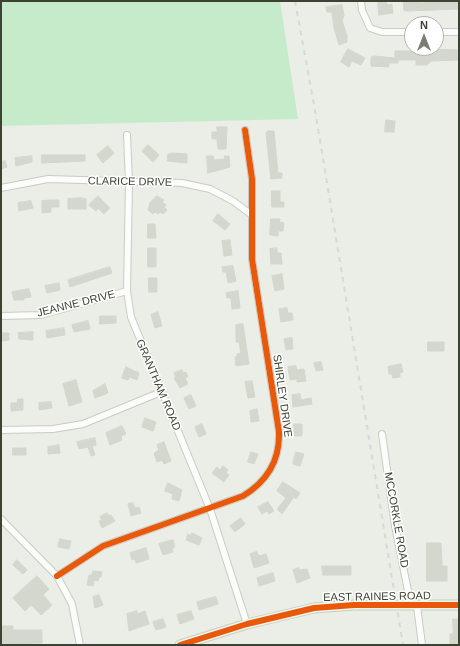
<!DOCTYPE html>
<style>
body{margin:0}
#map{position:relative;width:460px;height:646px;overflow:hidden;background:#eaeee6;font-family:Arial,sans-serif}
canvas{display:block}
.frame{position:absolute;inset:0;border:2px solid #3d4332;pointer-events:none}
.north{position:absolute;left:404px;top:16px;width:40px;height:40px;box-sizing:border-box;background:#fff;border:1px solid #b1b4ad;border-radius:50%;rotate:0deg;font-size:11px;font-weight:700;line-height:16px;text-align:center;color:#3d4332}
.north::after{content:'';display:block;margin:auto;width:14px;height:18px;background:#7a7f71;clip-path:polygon(50% 0,100% 100%,50% 72%,0 100%)}
</style>
<div id="map">
<canvas width="460" height="646"></canvas>
<div class="frame"></div>
<div class="north">N</div>
</div>
<script>
const g = document.querySelector('canvas').getContext('2d');
g.lineJoin = 'round';
function fill(path, color) { g.fillStyle = color; g.fill(path, 'evenodd'); }
function trace(path, color, width, dash) { g.strokeStyle = color; g.lineWidth = width; g.lineCap = dash ? 'butt' : 'round'; g.setLineDash(dash || []); g.stroke(path); }
function drawText(font, color, halo, rows, align = 'center') {
  g.font = font + ' Arial,sans-serif'; g.lineWidth = 3; g.setLineDash([]); g.textBaseline = 'middle'; g.strokeStyle = halo; g.fillStyle = color; for (const [text, x, y, turn = 0] of rows) {
    g.save(); g.translate(x, y); g.rotate((+turn || 0) * Math.PI / 180); g.textAlign = isNaN(turn) ? turn : align; if (halo) g.strokeText(text, 0, 0); g.fillText(text, 0, 0); g.restore();
  }
}
const green = new Path2D(`
 M1,1H280L298,119L1,126Z`);
const building = new Path2D(`
 M378,1H386L387,5L392,4L393,13L379,15Z
 M404,1H419V3L459,1V9L407,11L404,10Z
 M342,5L344,16L342,20L347,36V42L339,45L334,28L332,12H327L326,7Z
 M348,49L365,58L361,65L352,61L349,67L341,62Z
 M419,49L459,50V60L431,61L427,65H416V60H398V63H389V67L371,66V57L374,56L395,58V51H416Z
 M386,120L395,121L394,132H385Z
 M217,127H227L226,149H218L217,139H212V132H217Z
 M268,131H274L278,173H282V178L271,179L266,133Z
 M148,145L159,155L153,162L142,151Z
 M108,146L114,153L103,163L97,155Z
 M171,153L187,154V163L167,161L168,154H171Z
 M42,155H85V161L42,163Z
 M32,156V162L16,166L15,158Z
 M207,156H213L214,160L225,159L224,156H229L230,167L208,173Z
 M5,161L7,167L1,169V162Z
 M272,191H280V202H284V207H272Z
 M98,196L110,208L104,214L98,208L96,211L89,205Z
 M157,196L164,200L162,202L166,205L164,207L167,210L163,214L160,212L158,214L155,212L153,214L148,210L150,203Z
 M82,198L86,199V209H68V199Z
 M52,200H59V207H51V212L42,213V201Z
 M31,201L33,208L19,211L18,203Z
 M218,214L230,224L225,230L213,221Z
 M271,219H280L279,222L284,223L283,231H278V236L270,235Z
 M148,224H155L156,238H148Z
 M230,240L232,255L224,256L222,241Z
 M148,248H156V267H148Z
 M277,248V253H281L282,264H271L270,249Z
 M233,266L236,281L228,283L226,272H223L222,267Z
 M110,267L112,273L70,287L68,280Z
 M282,274L284,289L275,291L272,276Z
 M149,278H157V292H149Z
 M59,283L60,290L47,293L45,286Z
 M29,289L31,297L24,298V300H14L12,292Z
 M238,291L240,308L232,309L231,298H227L226,293Z
 M287,308L288,313H292L293,320L281,322L279,309Z
 M158,312L162,326L155,328L151,315Z
 M100,316H116V323L100,324Z
 M88,321L90,329L74,332L72,325Z
 M243,324L249,364L236,366L235,357H237V354L241,353L239,342H236V325Z
 M64,328L65,335L47,338L46,331Z
 M33,332V340L19,339L18,333Z
 M1,333H9V340L1,341Z
 M292,338L293,349L286,350L284,339Z
 M428,342H444V351H428Z
 M321,362L323,370L316,371L314,363Z
 M401,364L403,372L400,373V377L393,378L392,374H389L388,367Z
 M296,366L297,370L304,369L306,381L297,382V379L290,380L288,367Z
 M126,367L139,373L137,380L129,377L128,380L122,378Z
 M182,370L183,373L186,372L188,377L185,378L188,384L180,388L174,378L176,377L174,373Z
 M76,380L82,402L69,406L63,384Z
 M252,381L255,397L248,398L245,382Z
 M105,384L108,393L95,398L93,391Z
 M300,394L301,400L311,398L312,404L293,407L292,395Z
 M191,395L196,406L189,409L184,398Z
 M18,399H23V410L11,411V403H17Z
 M51,402L52,408L39,410V403Z
 M257,409L259,421L251,422L250,411Z
 M145,418L156,422L153,431L142,427Z
 M202,424L206,434L199,437L195,427Z
 M294,424H302V436H295Z
 M122,426L126,434L121,436L122,440L110,445L106,433Z
 M95,438L96,445L92,446L95,455L91,456L88,447L79,449L77,442Z
 M164,442L171,461L164,464L162,460L157,462L154,453L159,450L157,445Z
 M59,445L60,453L48,454V447Z
 M13,448H26V455H13Z
 M251,452L258,454L254,464L248,462Z
 M296,452L304,454L300,466L293,464Z
 M223,466L228,470L226,473L229,475L224,482L212,473L217,467L220,470Z
 M283,482L300,493L296,499L294,497L282,514L277,509L286,498L277,491Z
 M168,483L182,490L179,501L172,499L173,494L165,491Z
 M268,502L274,511L269,514L267,511L262,514L258,507Z
 M133,503L135,508L139,507L141,513L131,516L128,504Z
 M107,513L109,516L111,515L115,521L102,528L99,521L102,520L100,517Z
 M241,518L245,524L235,532L230,526Z
 M192,533L202,538L199,545L186,540L188,534L191,536Z
 M60,539L71,541L69,549L58,547Z
 M173,540L175,547L172,548L173,552L163,555L159,544Z
 M427,543H441L442,566H447V581H427Z
 M146,548L149,559L136,563L135,559L132,560L130,553Z
 M257,552L259,556L266,554L269,563L254,568L250,554Z
 M17,560L27,570L23,574L13,565Z
 M322,566H351V575H323Z
 M299,568V570L307,569L310,578L297,583L293,570Z
 M93,571L102,572L101,577H99L98,581L94,580L93,586L87,585L89,575H92Z
 M273,573L275,581L259,586L257,578Z
 M37,576L49,589L43,595L52,605L41,615L31,605L25,611L13,598Z
 M99,595L103,605L95,608L93,597Z
 M216,597L218,604L199,610L197,602Z
 M137,611V614L145,611L149,624L129,631L127,614Z
 M191,611L194,619L180,624L177,615Z
 M163,619L166,627L156,630L153,622Z
 M453,619H459V644H450V634H453Z
 M1,626H13V630H42V643L1,644Z`);
const minor = new Path2D(`
 M361,1L362,10L370,28L382,32H412
 M436,32H459
 M127,135L129,182L127,291L131,317L210,509L247,624
 M1,188L48,179L182,183L210,189L233,201L252,215
 M1,316L41,315L127,291
 M1,430L53,429L83,424L161,392
 M382,434L395,526L411,606
 M1,519L57,576L72,604L80,645
 M57,576L103,546L243,496C266,482 280,461 279,432L252,259V179L245,130
 M417,606L422,645`);
const secondary = new Path2D(`
 M180,645L247,624L314,608L354,605H459`);
const rail = new Path2D(`
 M295,1L316,116L403,645`);
const cycleway = new Path2D(`
 M57,576L103,546L243,496C266,482 280,461 279,432L252,259V179L245,130
 M180,645L247,624L314,608L354,605H459`);
const streetNames = [
 ["CLARICE DRIVE",130,182,1],
 ["JEANNE DRIVE",76,304,-14],
 ["GRANTHAM ROAD",158,385,67],
 ["SHIRLEY DRIVE",282,396,82],
 ["MCCORKLE ROAD",396,520,80],
 ["EAST RAINES ROAD",377,597,-1]
];
fill(green, '#c6ebcb');
fill(building, '#d3d7ce');
trace(building, '#d2d6cc', 1);
trace(minor, '#c8ccc2', 8);
trace(secondary, '#c7cebe', 11);
trace(minor, '#fcfcfb', 6);
trace(secondary, '#f1f6ec', 9);
trace(rail, '#d7d8d7', 2, [5, 5]);
trace(cycleway, '#e8590c', 6);
drawText('11px', '#3d4332', '#fff', streetNames);
</script>
